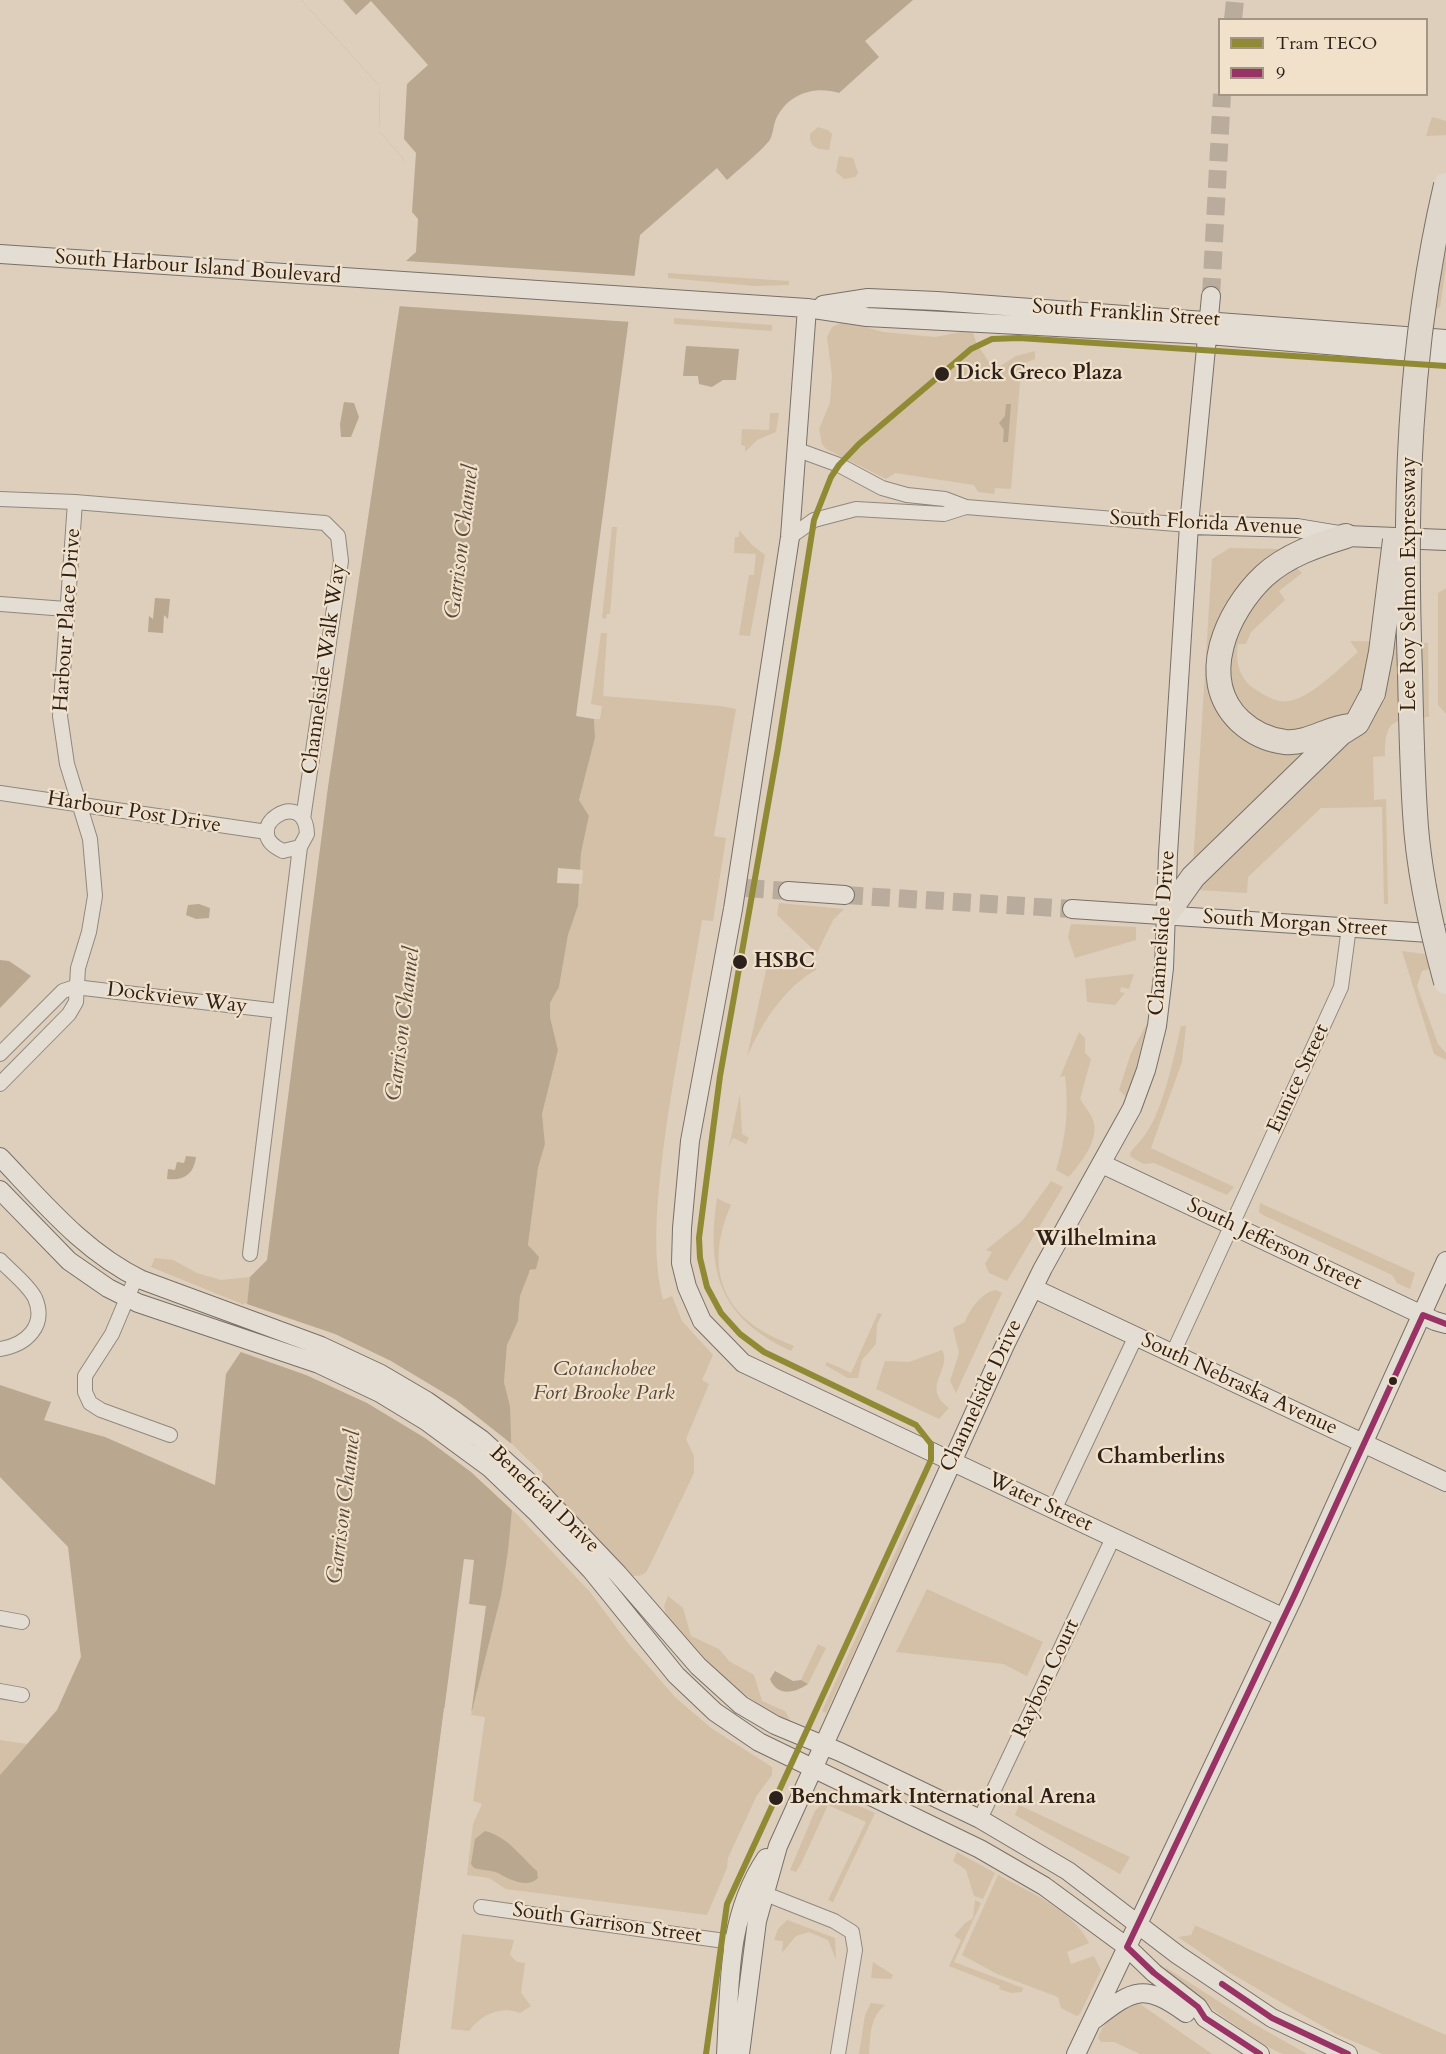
<!DOCTYPE html>
<style>
body{margin:0}
#map{position:relative;width:1446px;height:2054px;overflow:hidden;background:#ddcfbc;font-family:Cardo,serif}
canvas{display:block}
.legend{position:absolute;left:1218px;top:18px;width:210px;height:78px;box-sizing:border-box;background:#f1e1ca;border:2px solid #a39584;margin:0;padding:8px 10px;list-style:none;font-size:18px;color:#2d221b}
.legend li{display:flex;align-items:center;gap:12px;height:30px}
.legend b{width:30px;border:2px solid #a39584}
</style>
<div id="map">
<canvas width="1446" height="2054"></canvas>
<ul class="legend">
<li><b style="height:8px;background:#918a34"></b>Tram TECO</li>
<li><b style="height:8px;background:#936"></b>9</li>
</ul>
</div>
<script>
const g = document.querySelector('canvas').getContext('2d');
g.lineJoin = 'round';
function fill(path, color) { g.fillStyle = color; g.fill(path, 'evenodd'); }
function trace(path, color, width, dash) { g.strokeStyle = color; g.lineWidth = width; g.lineCap = dash ? 'butt' : 'round'; g.setLineDash(dash || []); g.stroke(path); }
function drawText(font, color, halo, rows, align = 'center') {
  g.font = font + ' Cardo,serif'; g.lineWidth = 4.5; g.setLineDash([]); g.textBaseline = 'middle'; g.strokeStyle = halo; g.fillStyle = color; for (const [text, x, y, turn = 0] of rows) {
    g.save(); g.translate(x, y); g.rotate((+turn || 0) * Math.PI / 180); g.textAlign = isNaN(turn) ? turn : align; if (halo) g.strokeText(text, 0, 0); g.fillText(text, 0, 0); g.restore();
  }
}
const green = new Path2D(`
 M1432,117L1446,121V135L1426,136Z
 M818,127L828,130L832,134L829,150C818,149 809,148 810,134Z
 M839,156L853,158L858,173L855,177L844,179L836,172Z
 M1446,242V267L1440,307L1435,310Z
 M668,273L789,281V285L755,286L668,278Z
 M674,318L772,325V331L674,324Z
 M845,321L883,332L935,337L972,330L976,342L994,370L1016,356L1035,351V359L1025,363L1021,371L1011,489L995,488L994,494L978,492L974,485L895,473L886,479L826,449L822,444L819,429L830,403L832,375L827,337L832,327Z
 M770,413H779L776,432L757,440L745,452V446L741,445L742,429L769,430Z
 M612,527H617L610,614H607L606,619L602,618Z
 M739,530L752,545L765,555L750,636L739,635L749,575H754L756,554L734,553L735,537H739Z
 M1230,548L1278,549L1302,573L1279,591L1285,600L1251,632L1246,644H1238C1235,661 1239,679 1255,689C1262,694 1272,700 1280,701C1305,706 1341,666 1358,652L1350,641L1428,643L1429,717C1394,721 1385,717 1385,756L1373,757L1374,800L1386,799L1388,904H1384L1382,807L1321,808L1248,877L1247,893L1197,890L1193,865L1212,559Z
 M1446,588V714L1438,705V593Z
 M601,633H607L603,696L721,706L736,709L714,836L726,838L713,921L702,920C688,1006 669,1091 660,1177C656,1219 653,1259 663,1300L672,1296L682,1321L713,1355L702,1380L709,1384L686,1439L694,1456V1473L649,1567C645,1576 640,1576 630,1576L542,1481L543,1474L510,1442V1406L504,1382L507,1345L518,1321L520,1296L528,1273L533,1269L536,1255L528,1245L538,1168L545,1144L542,1114L558,1050L550,1017V1003L559,987L568,935L578,906L581,853L589,816L579,800L595,738L594,719H600L602,706L591,704Z
 M779,903L844,909L833,920L817,953L777,915Z
 M1071,924L1136,927V940L1075,958L1068,937Z
 M1402,951L1446,957V964L1422,971L1417,986L1438,1044L1446,1053V1060L1434,1054Z
 M770,952L794,961L795,958L817,969C784,988 762,1022 747,1057Z
 M1134,974L1129,989L1121,987L1120,992L1125,993L1115,1005L1087,1002L1085,979Z
 M1150,1018L1137,1072L1126,1097L1119,1090L1131,1053Z
 M1181,1026H1186L1182,1062L1151,1148L1234,1187L1227,1195L1154,1163L1144,1164L1131,1157L1130,1153C1135,1146 1140,1142 1144,1136C1163,1112 1174,1056 1181,1026Z
 M1079,1032L1085,1038V1053L1091,1059L1080,1099C1084,1106 1090,1112 1093,1120C1100,1140 1081,1162 1069,1177L1056,1170C1066,1138 1069,1109 1065,1076L1060,1077Z
 M740,1094L742,1134L749,1138L746,1144L733,1138L729,1147Z
 M1051,1181L1063,1187L1007,1281L989,1273L985,1264L992,1252L986,1250L1022,1221Z
 M717,1198L731,1205C710,1252 713,1301 761,1330C771,1337 783,1341 794,1346L791,1351C720,1318 706,1273 717,1198Z
 M1260,1203L1415,1273L1410,1289L1397,1283L1392,1275L1263,1215L1259,1212Z
 M155,1258L173,1260L197,1273L221,1280L250,1277L247,1306L151,1267Z
 M996,1290L1002,1293L956,1393L950,1381L959,1353L953,1328L965,1322C969,1310 983,1291 996,1290Z
 M878,1313L882,1314L877,1324L876,1344L862,1360L858,1378H848L825,1365L827,1362L851,1373Z
 M942,1350C953,1369 920,1387 949,1408L939,1419L876,1389L885,1361L909,1362Z
 M918,1504L922,1506L826,1713L822,1711Z
 M512,1509L590,1592L628,1643L675,1697L711,1728L772,1767V1775L757,1795L728,1858L727,1868L707,1915L506,1889L489,1878L467,1875L473,1824L482,1804L473,1801L485,1717L471,1715L472,1711L501,1596Z
 M927,1589L1043,1642L1027,1676L1003,1664L896,1652Z
 M668,1596L683,1608L691,1636L719,1649L729,1661L754,1675L762,1701L785,1711L791,1722C738,1698 703,1658 666,1615L664,1606Z
 M818,1644L826,1648L808,1684L801,1680Z
 M0,1740L27,1744L0,1775Z
 M833,1798L846,1800L875,1813L833,1902L828,1900L866,1822L828,1805L801,1864L796,1872L790,1870L815,1811L821,1805H828Z
 M1019,1805L1130,1857L1120,1874L1015,1815Z
 M957,1852L995,1873L983,1899L974,1896L966,1870L953,1861Z
 M998,1875C1028,1891 1074,1911 1089,1943L1067,1952L1071,1964L1094,1956L1101,1970L1080,2014L1077,2016L1061,2008L1058,1997L997,1974L962,1955Z
 M975,1900L981,1903L954,1962L1023,1988L1022,1992L1011,1993L999,1989L1000,1986L949,1966L961,1940L954,1936L964,1924L973,1918Z
 M787,1920L835,1938L836,1960L828,1940L809,1932L796,1936L782,1953L783,1941L774,1940L778,1929Z
 M1192,1924L1446,2035V2054H1383L1336,2034L1232,1974L1178,1937L1191,1935L1195,1926Z
 M462,1934L514,1940L510,1955L517,1962L525,1963L521,1993L531,2006L520,2013C501,2005 480,2015 469,2031L451,2029Z
 M873,1962L893,1975L891,1979L871,1978Z
 M1165,1967L1254,2024L1307,2054C1300,2054 1291,2054 1284,2054C1265,2050 1173,1982 1165,1967Z
 M871,2003L885,2005C869,2019 871,2034 869,2054H859L865,2015Z
 M1140,2004L1212,2054H1140L1114,2042H1101L1098,2038C1105,2019 1120,2006 1140,2004Z`);
const water = new Path2D(`
 M301,0H913L865,41L879,57L839,93C813,85 787,95 776,119C773,126 773,136 769,141C757,155 741,167 727,180L717,168L640,235L576,716L594,719L595,738L579,800L589,816L581,853L578,906L568,935L559,987L550,1003V1017L558,1050L542,1114L545,1144L538,1168L528,1245L539,1257L536,1269L530,1270L520,1296L518,1321L507,1345L504,1382L510,1406L513,1499L508,1551L501,1596L472,1711L444,1708L399,2054H0V1775L57,1710L81,1657L68,1547L0,1477V1385L51,1402L44,1420L105,1437L215,1485L226,1374L242,1350L250,1277L267,1260L328,787L406,263V162L380,132L379,85Z
 M686,346L739,349L736,380H723L712,387L699,384L698,376H683Z
 M344,402L354,403L359,417L351,437H341L340,424Z
 M1006,404H1011L1008,442H1003L1004,430L999,423L1005,416Z
 M155,598L170,599L168,619L164,615L163,633L148,632L149,616L153,619Z
 M199,904L210,908L209,918L196,919L186,915L188,905Z
 M0,960L9,961L31,976L0,1008Z
 M186,1156L196,1157C194,1174 184,1181 167,1179L168,1169L175,1170L177,1162L184,1163Z
 M775,1671L793,1681L801,1680L808,1684C795,1693 777,1697 770,1679Z
 M485,1831C508,1837 519,1855 537,1871L538,1878C528,1889 508,1879 498,1873C491,1870 481,1870 474,1868L471,1864L475,1839Z`);
const pier = new Path2D(`
 M301,0H343L356,15L371,1L428,65L407,84L404,139L416,153L412,212L418,219L416,252L406,261L637,276L631,322L397,306L403,261H406V162L380,132L379,85Z
 M558,868L583,870L582,884L557,883Z
 M244,1303L335,1334L391,1361L456,1400L513,1445L514,1512L471,1472L425,1438L367,1403L306,1375L238,1351Z
 M464,1559L474,1560L469,1604L486,1606L471,1714L447,1711L402,2054H399Z`);
const secondaryTunnel = new Path2D(`
 M1233,20L1235,0
 M1211,296L1222,94
 M746,888L788,891
 M845,895L1072,909`);
const street = new Path2D(`
 M798,450L839,465L882,488L907,495L945,499L966,507L1189,525
 M0,499L75,502L60,716L67,764L90,839L95,896L89,932L78,968L76,1002L69,1014L0,1084
 M75,502L325,523L338,536L341,561L303,819
 M790,537L814,520L856,509L944,514L966,507
 M0,604L66,609
 M0,793L267,832
 M0,1054L63,991L75,987L279,1011
 M250,1254L300,847L307,834C305,784 236,830 283,851L300,847
 M0,1260C10,1271 28,1284 35,1298C47,1326 26,1345 0,1349
 M136,1277L112,1334L85,1376V1392L90,1403L101,1410L170,1435
 M1173,1353L1341,987L1349,927
 M1054,1510L1136,1336
 M0,1618L22,1622
 M0,1691L22,1695
 M980,1819L1113,1538
 M763,1893L834,1921L852,1932L855,1950L838,2054
 M481,1907L732,1942`);
const secondary = new Path2D(`
 M0,254L807,308L867,317L1208,335L1446,355
 M823,305L868,298L937,301L1446,339
 M807,308L790,537L733,909L690,1141L682,1228L681,1263L687,1287L702,1321L743,1363L1282,1617
 M1189,525L1297,528L1345,536
 M788,891L845,895
 M1072,909L1444,934
 M0,1157C44,1203 84,1252 142,1280L321,1346L381,1374L427,1401L481,1439L540,1492L618,1574L698,1666L741,1705L775,1725L840,1752L980,1819L1068,1871L1178,1955L1272,2018L1348,2054
 M1102,1164L1435,1321L1446,1324
 M0,1190L69,1261L108,1288L138,1303L319,1364L380,1393L426,1421L490,1468L537,1513L591,1570L676,1675L715,1712L759,1742L980,1849L1044,1886L1127,1947L1154,1973L1198,2007L1205,2018L1260,2054
 M1033,1288L1446,1482
 M1095,2019C1134,1989 1144,1983 1186,2013
 M726,2054C730,1985 726,1918 766,1858
 M740,2054L757,1921L778,1846L1005,1345L1043,1268L1132,1108L1146,1070L1157,1026L1164,968L1168,854L1189,525L1211,296
 M1076,2054L1294,1596L1446,1261`);
const primary = new Path2D(`
 M1346,536L1446,540`);
const highway = new Path2D(`
 M1346,536C1317,545 1287,555 1264,576C1227,611 1196,679 1240,721C1253,733 1268,740 1285,742C1309,744 1327,728 1350,726
 M1166,915L1193,877L1341,733L1357,723L1373,693`);
const highwayBridge = new Path2D(`
 M1446,185C1408,347 1404,506 1410,672C1411,719 1412,766 1415,813C1418,869 1431,928 1446,982
 M1373,693L1381,652L1395,540`);
const bus1 = new Path2D(`
 M1222,1984L1272,2018L1348,2054
 M1260,2054L1205,2018L1198,2007L1154,1973L1127,1947L1294,1596L1423,1315L1446,1324`);
const tram1 = new Path2D(`
 M706,2054L727,1904L931,1460V1444L916,1425L764,1352L740,1334L721,1313L707,1287L700,1258L699,1238L720,1076L778,748L814,520L831,477L839,465L859,444L971,349L992,339L1019,338L1446,366`);
const markers = [
 [942,374,8,"#2d221b"],
 [740,962,8,"#2d221b"],
 [1393,1381,5,"#2d221b"],
 [776,1798,8,"#2d221b"]
];
const streetNames = [
 ["South Harbour Island Boulevard",198,268,4],
 ["South Franklin Street",1126,314,4],
 ["South Florida Avenue",1206,524,3],
 ["Lee Roy Selmon Expressway",1410,584,-90],
 ["Harbour Place Drive",68,620,-86],
 ["Channelside Walk Way",325,669,-82],
 ["Harbour Post Drive",134,813,9],
 ["South Morgan Street",1295,924,4],
 ["Channelside Drive",1163,933,-86],
 ["Dockview Way",177,999,7],
 ["Eunice Street",1299,1079,-65],
 ["South Jefferson Street",1274,1245,25],
 ["South Nebraska Avenue",1239,1385,25],
 ["Channelside Drive",982,1396,-65],
 ["Beneficial Drive",544,1500,44],
 ["Water Street",1040,1503,25],
 ["Raybon Court",1047,1679,-65],
 ["South Garrison Street",607,1924,8]
];
const stopNames = [
 ["Dick Greco Plaza",956,374],
 ["HSBC",754,962],
 ["Benchmark International Arena",790,1798]
];
const parkNames = [
 ["Cotanchobee",604,1370],
 ["Fort Brooke Park",604,1394]
];
const waterNames = [
 ["Garrison Channel",463,542,-83],
 ["Garrison Channel",404,1024,-83],
 ["Garrison Channel",345,1507,-83]
];
const neighbourhoodNames = [
 ["Wilhelmina",1096,1240],
 ["Chamberlins",1161,1458]
];
fill(green, '#d3c0a7');
fill(water, '#b9a78f');
fill(pier, '#ddcfbc');
trace(secondaryTunnel, '#baac9c', 18, [18, 9]);
trace(street, '#91887d', 16);
trace(secondary, '#797067', 20);
trace(primary, '#797067', 22);
trace(highway, '#797067', 26);
trace(street, '#e3ddd3', 14);
trace(secondary, '#e3ddd3', 18);
trace(primary, '#dfd7cb', 20);
trace(highway, '#dfd7cb', 24);
trace(highwayBridge, '#797067', 26, []);
trace(highwayBridge, '#dfd7cb', 24);
trace(bus1, '#936', 6);
trace(tram1, '#918a34', 6);
for (const [x, y, r, color] of markers) { const dot = new Path2D(); dot.arc(x, y, r, 0, 2 * Math.PI); g.fillStyle = color; g.fill(dot); trace(dot, '#f1e1ca', 2); }
drawText('21px', '#2d221b', '#f1e1ca', streetNames);
drawText('bold 21px', '#2d221b', '#f1e1ca', stopNames, 'left');
drawText('italic 21px', '#54463a', '#f1e1ca', parkNames);
drawText('italic 22px', '#594b3d', '#f1e1ca', waterNames);
drawText('bold 22px', '#2d221b', '#f1e1ca', neighbourhoodNames);
</script>
